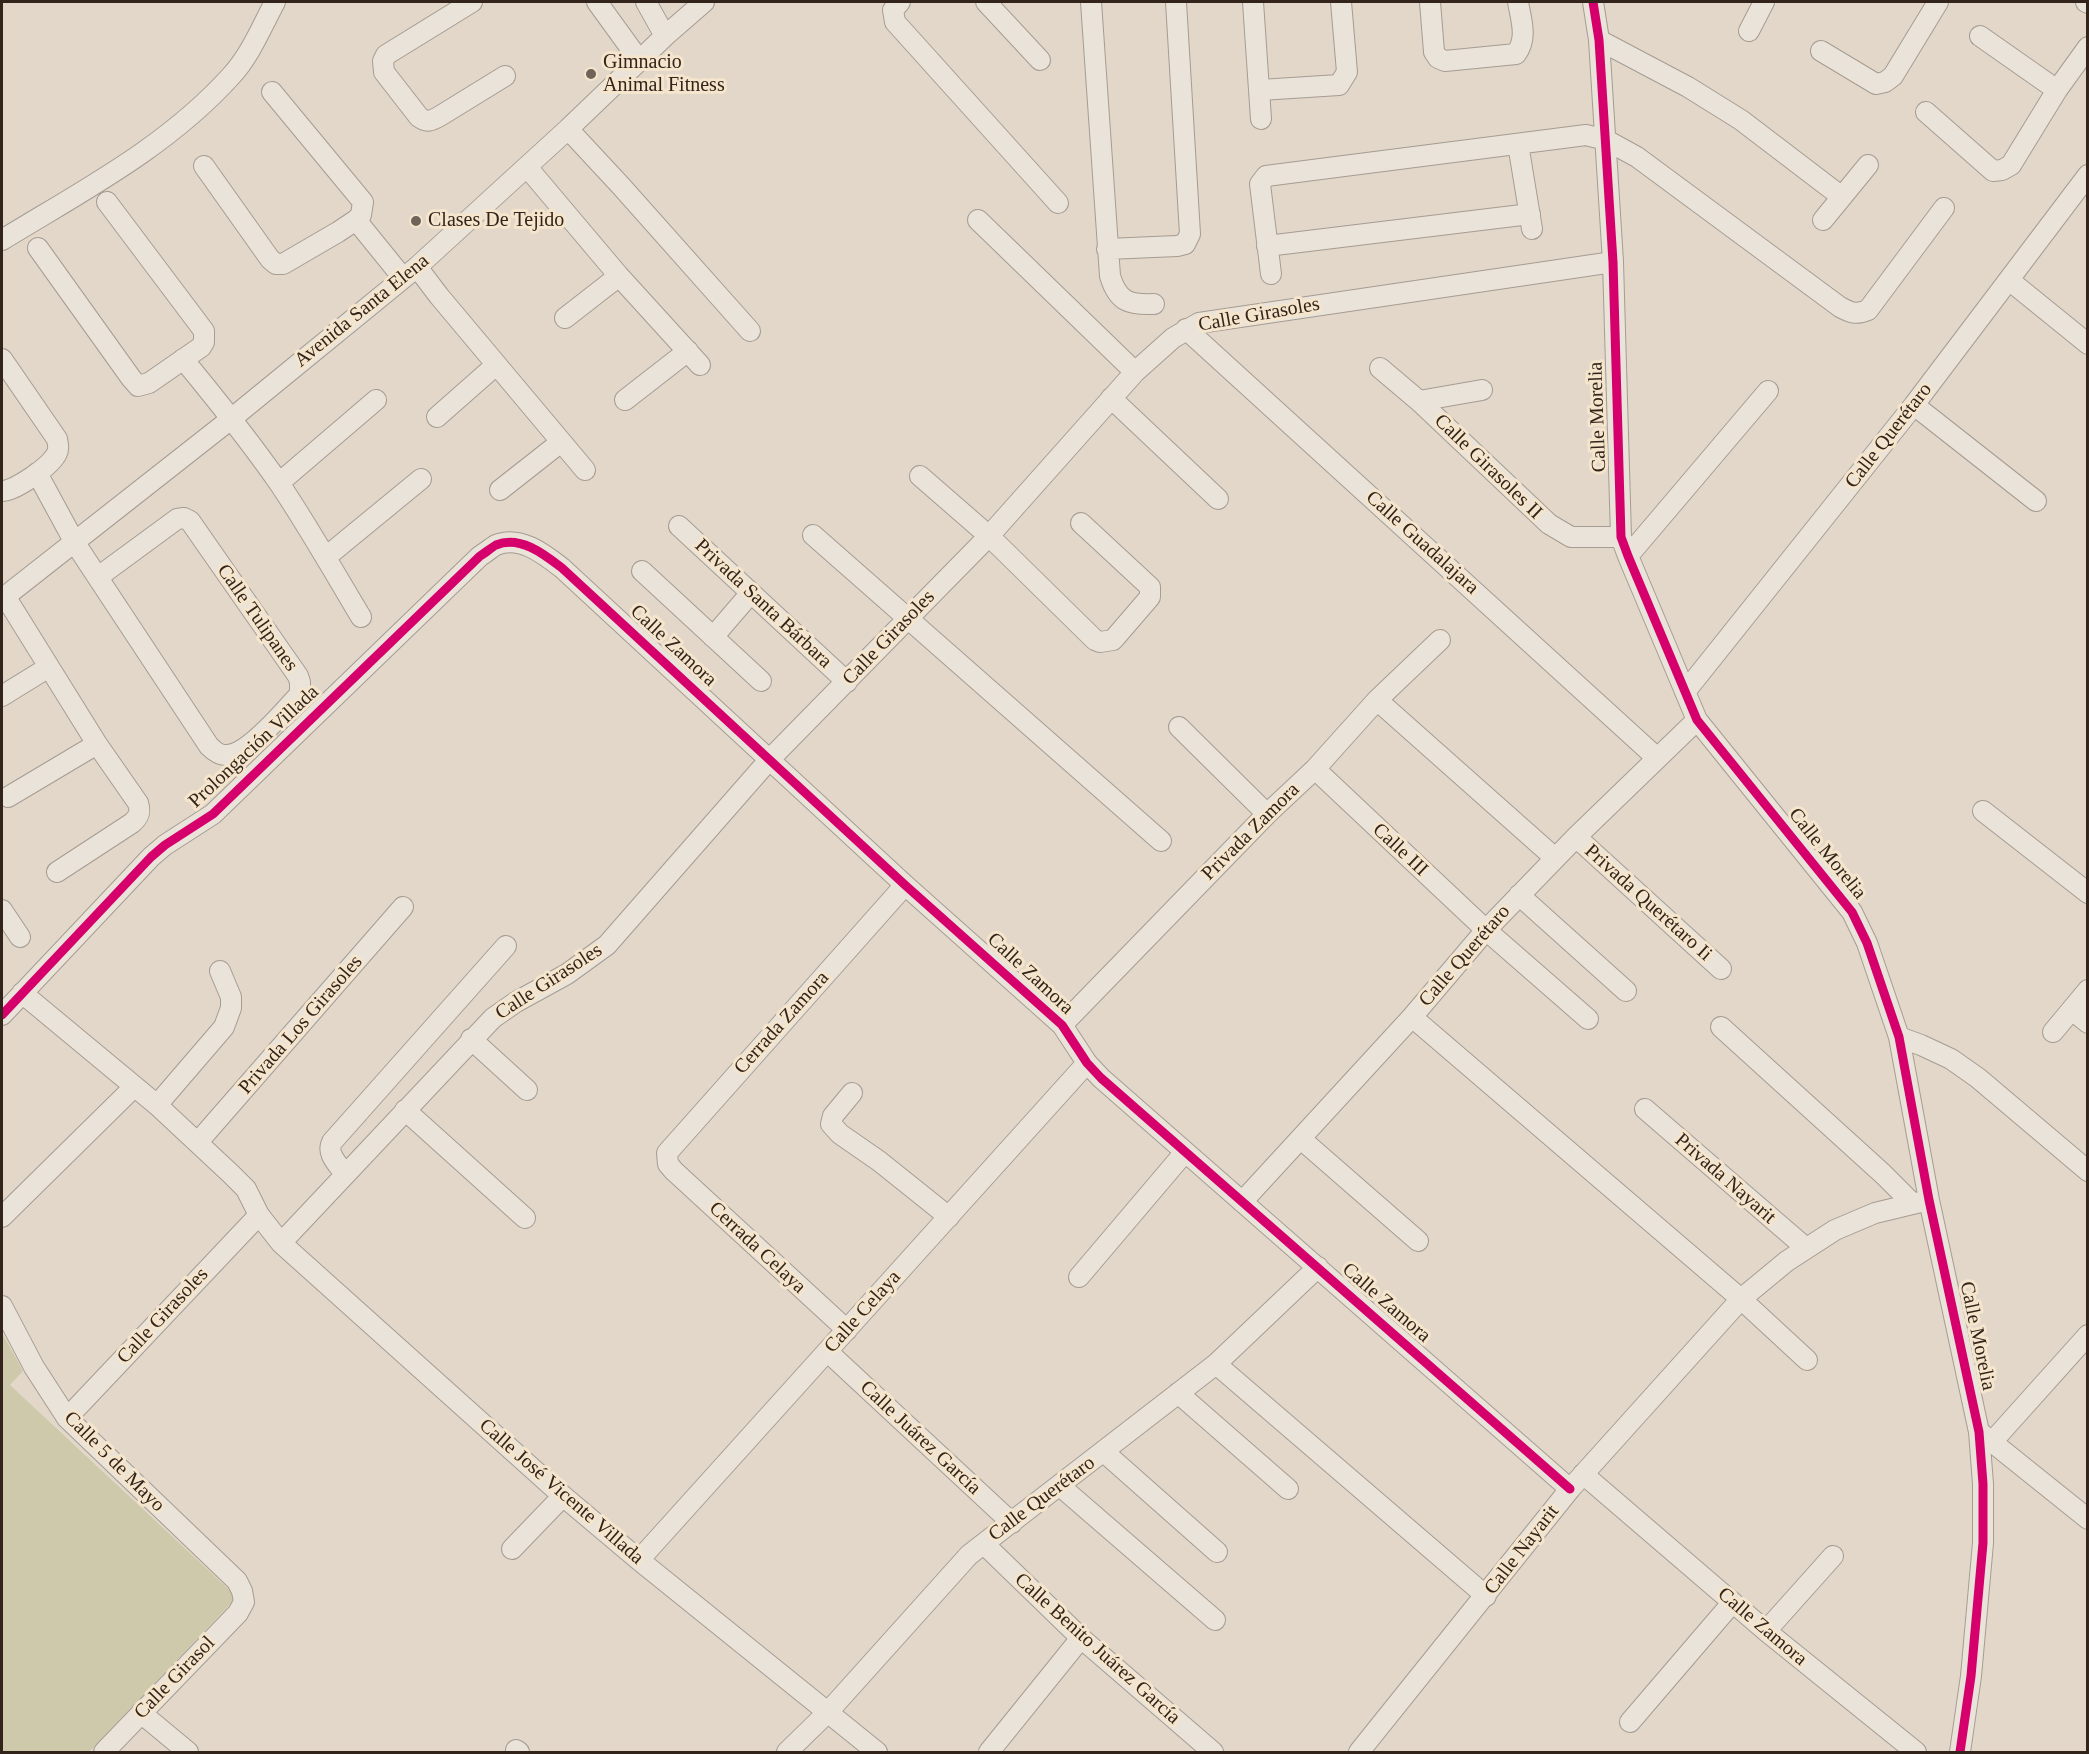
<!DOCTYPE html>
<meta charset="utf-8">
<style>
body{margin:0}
#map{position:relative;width:2089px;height:1754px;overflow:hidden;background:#e2d7c8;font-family:"Times New Roman",serif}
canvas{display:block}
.frame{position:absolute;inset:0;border:3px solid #33241b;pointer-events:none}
</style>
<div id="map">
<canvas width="2089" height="1754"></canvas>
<div class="frame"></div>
</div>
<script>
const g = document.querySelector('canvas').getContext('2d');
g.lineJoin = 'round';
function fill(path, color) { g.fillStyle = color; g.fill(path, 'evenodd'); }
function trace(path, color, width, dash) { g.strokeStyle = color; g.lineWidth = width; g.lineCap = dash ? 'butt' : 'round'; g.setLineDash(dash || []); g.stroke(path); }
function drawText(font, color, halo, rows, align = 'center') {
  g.font = font + ' "Times New Roman",serif'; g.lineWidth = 6; g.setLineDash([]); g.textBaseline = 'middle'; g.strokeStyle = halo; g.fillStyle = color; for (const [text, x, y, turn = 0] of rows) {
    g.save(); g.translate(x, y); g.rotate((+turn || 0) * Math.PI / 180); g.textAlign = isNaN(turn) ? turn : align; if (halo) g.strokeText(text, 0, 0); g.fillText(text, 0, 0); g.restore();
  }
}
const cemetery = new Path2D(`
 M2,1333L23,1371L10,1385L237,1597L89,1752H2Z`);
const minor = new Path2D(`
 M472,2L386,55L383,61L384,72L419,117C427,123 431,121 440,116L505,76
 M597,2L639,60
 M646,2L665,36
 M900,2L893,10L895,22L1058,203
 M986,2L1040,60
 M1091,2L1110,276C1118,302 1129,305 1154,304
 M1253,2L1261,119
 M1430,2L1434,52L1438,58L1445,61L1516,54C1528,38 1521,20 1518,2
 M1593,2L1599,40L1613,262L1621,537L1628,556L1697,720L1852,912L1867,943L1899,1037L1929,1200L1979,1432L1983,1484V1543L1971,1676L1960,1752
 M2086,2L2088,3
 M1749,31L1764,2
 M1980,36L2057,90
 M1599,40L1688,87L1741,120L1842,197
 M1821,51L1876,84L1885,82L1893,76L1938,2
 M1260,90L1339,85L1347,72L1341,2
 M272,92L363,202L361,215L356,220L403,278
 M1926,112L1993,171L2002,170L2011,165L2057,90L2088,47
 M568,129L621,186L750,331
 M1518,144L1532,229
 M204,166L270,259L276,264H283L338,232L356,220
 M527,167L619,276L700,365
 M978,220L1135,372
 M1823,220L1868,165
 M2,240C82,191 167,147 231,76C250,56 262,26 275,2
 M1267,246L1530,214
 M38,248L131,378L138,386L149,383L201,347L204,342V331L107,202
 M1107,249L1177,246L1185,244L1190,234L1176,2
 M417,267L439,296L585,470
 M1271,274L1260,184L1266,176L1586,135L1606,140L1637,157L1840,307C1851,313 1856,315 1868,310L1944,208
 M2009,280L2088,344
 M565,318L619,276
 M1186,329L1657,758
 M2,359L57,439C58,444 59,449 57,453C51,466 15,491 2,491
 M183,359C216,399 249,440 279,483C308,526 334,572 361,617
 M1380,368L1419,401L1549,524L1571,537H1621
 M1111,398L1218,499
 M625,400L688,351
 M1419,401L1482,390
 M1914,405L2036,501
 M437,417L496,365
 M37,473L75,543L209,746C213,750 219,755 225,755C247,757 285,710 300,694V682L298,676L190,521L184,518L177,519L98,577
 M920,476L989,536L1095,640L1100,642L1113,640L1150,597V587L1081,523
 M279,483L376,400
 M500,490L561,442
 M679,526L847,682
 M813,535L1161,841
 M1628,556L1768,391
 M326,557L421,479
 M642,571L761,681
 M5,596L97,744L138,803C141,812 139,817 132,823L57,872
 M2,599L231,419L417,267L568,129L665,36L704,2
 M713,637L750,594
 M1685,692L1914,405L2088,175
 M2,696L49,667
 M1377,700L1555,858
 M1179,727L1267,814
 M1315,769L1486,930L1588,1019
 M8,797L97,744
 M1983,811L2088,893
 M1576,837L1721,969
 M1519,895L1626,991
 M2,910L20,937
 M22,993L157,1105L231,1174L246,1189L259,1215L281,1243L563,1496L639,1560L877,1752
 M2072,1010L2088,1023
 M2,1015L151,857L165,845L213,814L480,556C485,553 491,548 496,545C520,535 544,554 562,568L905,885L1062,1025L1087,1063L1101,1078L1570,1489
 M1412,1017L1741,1299L1807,1360
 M1062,1025L1267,814L1315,769L1377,700L1440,640
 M1721,1027L1883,1174L1912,1203
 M2053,1032L2088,990
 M1899,1037L1921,1045L1951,1059L1978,1078L2088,1171
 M471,1039L527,1090
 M852,1093L833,1116L831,1124L840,1134L879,1161L949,1217
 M157,1105L224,1027L231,1008V997L220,971
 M1645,1109L1806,1248
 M405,1110L525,1218
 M1301,1139L1418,1241
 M198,1142L403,907
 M345,1174C338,1164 326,1154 332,1142L506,946
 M1242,1202L1412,1017L1486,930L1576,837L1697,720
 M2,1217L134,1087
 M281,1243L493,1018L516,1002L567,974L607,945L769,760L989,536L1135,372L1173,338L1199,323L1613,262
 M1079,1277L1185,1152
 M2,1306L34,1367L67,1418L237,1581L242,1591L244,1602L238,1613L104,1752
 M847,1330L674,1171L668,1164L667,1153L905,885
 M828,1352L1012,1523
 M1216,1364L1486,1596
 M1178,1393L1288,1489
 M67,1418L259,1215
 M1982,1434L2088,1519
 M1992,1442L2088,1335
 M1104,1452L1217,1552
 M1583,1474L1766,1631L1916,1752
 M1060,1486L1215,1620
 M984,1544L1081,1638L1213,1752
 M512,1549L563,1496
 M639,1560L1087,1063
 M1766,1631L1833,1556
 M141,1713L188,1752
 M1630,1722L1732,1603
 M516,1750L519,1752
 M787,1752L828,1712L969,1555L1216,1364L1318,1267
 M989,1752L1081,1638
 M1359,1752L1570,1489L1741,1299L1787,1261L1835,1230L1875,1213L1929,1200`);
const cycleway = new Path2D(`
 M1593,2L1599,40L1613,262L1621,537L1628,556L1697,720L1852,912L1867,943L1899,1037L1929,1200L1979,1432L1983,1484V1543L1971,1676L1960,1752
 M2,1015L151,857L165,845L213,814L480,556C485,553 491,548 496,545C520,535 544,554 562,568L905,885L1062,1025L1087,1063L1101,1078L1570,1489`);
const markers = [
 [591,74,6,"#706358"],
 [416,221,6,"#706358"]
];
const poiNames = [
 ["Gimnacio",603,63],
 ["Animal Fitness",603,86],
 ["Clases De Tejido",428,221]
];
const streetNames = [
 ["Avenida Santa Elena",362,311,-39],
 ["Calle Girasoles",1259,315,-10],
 ["Calle Morelia",1598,417,-92],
 ["Calle Querétaro",1889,436,-52],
 ["Calle Girasoles II",1488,467,44],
 ["Calle Guadalajara",1422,543,42],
 ["Privada Santa Bárbara",763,604,43],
 ["Calle Tulipanes",257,618,55],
 ["Calle Girasoles",889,638,-46],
 ["Calle Zamora",673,646,43],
 ["Prolongación Villada",254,747,-43],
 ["Privada Zamora",1251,832,-45],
 ["Calle III",1400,850,43],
 ["Calle Morelia",1827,854,51],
 ["Privada Querétaro Ii",1648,903,42],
 ["Calle Querétaro",1465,956,-49],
 ["Calle Zamora",1030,974,43],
 ["Calle Girasoles",549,982,-33],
 ["Cerrada Zamora",782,1023,-48],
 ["Privada Los Girasoles",301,1025,-49],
 ["Privada Nayarit",1725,1179,41],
 ["Cerrada Celaya",757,1248,43],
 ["Calle Zamora",1386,1303,41],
 ["Calle Celaya",863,1312,-48],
 ["Calle Girasoles",163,1316,-47],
 ["Calle Morelia",1977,1336,78],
 ["Calle Juárez García",920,1438,43],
 ["Calle 5 de Mayo",114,1462,45],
 ["Calle José Vicente Villada",561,1492,41],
 ["Calle Querétaro",1042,1499,-37],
 ["Calle Nayarit",1522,1550,-52],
 ["Calle Zamora",1762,1627,40],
 ["Calle Benito Juárez García",1097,1649,42],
 ["Calle Girasol",175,1678,-46]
];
fill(cemetery, '#cdc9aa');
trace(minor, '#a69c92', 22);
trace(minor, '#e9e3da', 20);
trace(cycleway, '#d6006c', 9);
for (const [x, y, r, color] of markers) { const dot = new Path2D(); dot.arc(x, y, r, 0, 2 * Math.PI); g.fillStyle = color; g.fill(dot); trace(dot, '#f4e5cc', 2); }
drawText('20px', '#33241b', '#f4e5cc', poiNames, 'left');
drawText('20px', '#33241b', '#f4e5cc', streetNames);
</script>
